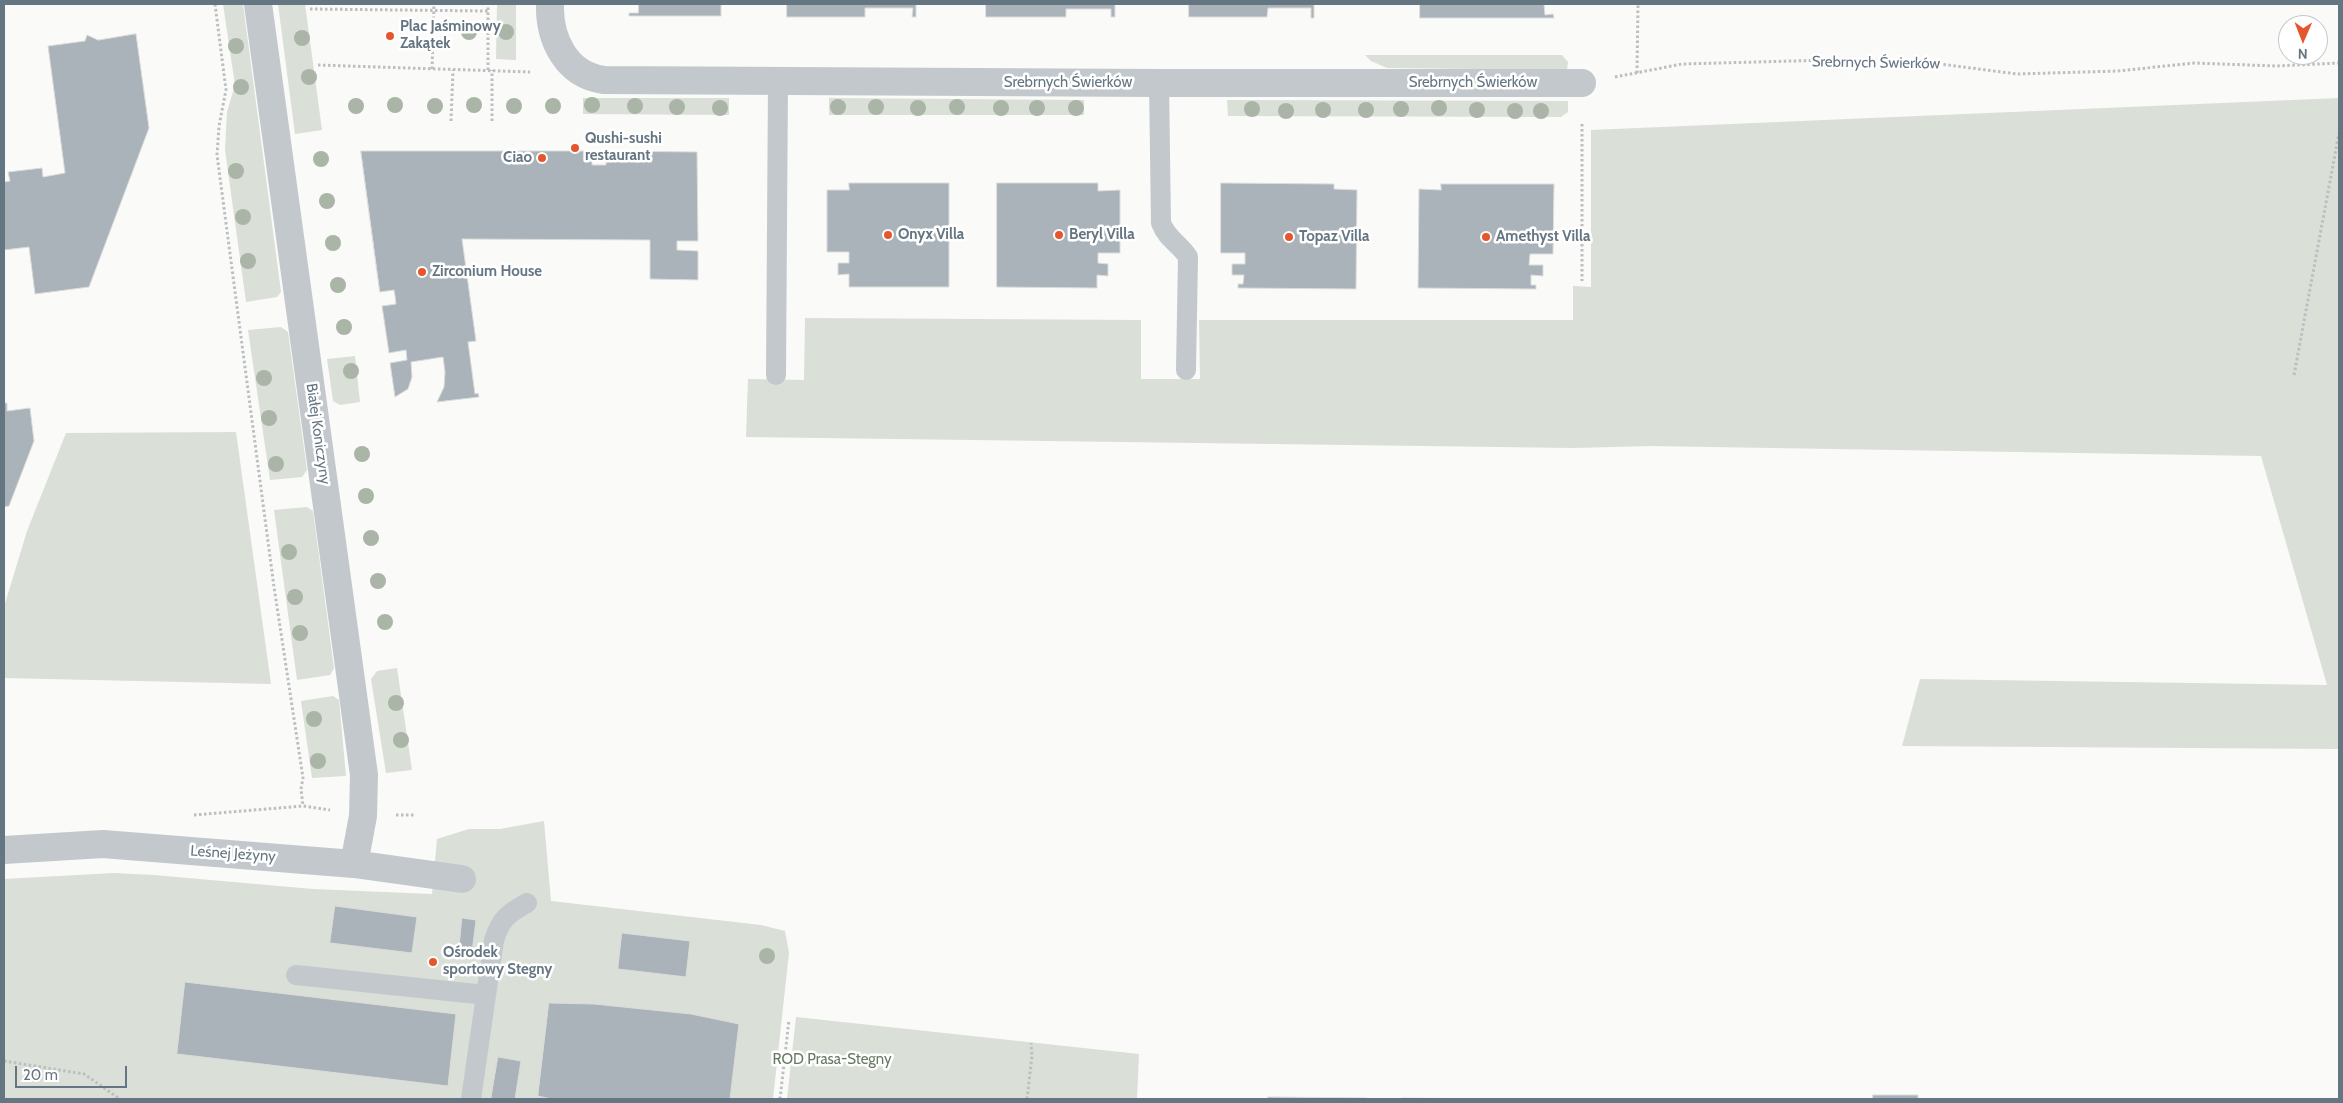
<!DOCTYPE html>
<meta charset="utf-8">
<style>
body{margin:0}
#map{position:relative;width:2343px;height:1103px;overflow:hidden;background:#fafaf8;font-family:Cabin,sans-serif}
canvas{display:block}
.frame{position:absolute;inset:0;border:5px solid #657683;pointer-events:none}
.north{position:absolute;left:2278px;top:15px;width:50px;height:50px;box-sizing:border-box;background:#fff;border:1px solid #c1c8cd;border-radius:50%;rotate:181deg;font-size:14px;font-weight:700;line-height:20px;text-align:center;color:#657683}
.north::after{content:'';display:block;margin:auto;width:18px;height:22px;background:#e4572e;clip-path:polygon(50% 0,100% 100%,50% 72%,0 100%)}
.scale{position:absolute;left:15px;top:1066px;width:112px;height:22px;box-sizing:border-box;border:2px solid #657683;border-top:0;padding-left:6px;font-size:15px;line-height:18px;white-space:nowrap;color:#657683;-webkit-text-stroke:4px #fff;paint-order:stroke}
</style>
<div id="map">
<canvas width="2343" height="1103"></canvas>
<div class="frame"></div>
<div class="north">N</div>
<div class="scale">20 m</div>
</div>
<script>
const g = document.querySelector('canvas').getContext('2d');
g.lineJoin = 'round';
function fill(path, color) { g.fillStyle = color; g.fill(path, 'evenodd'); }
function trace(path, color, width, dash) { g.strokeStyle = color; g.lineWidth = width; g.lineCap = dash ? 'butt' : 'round'; g.setLineDash(dash || []); g.stroke(path); }
function drawText(font, color, halo, rows, align = 'center') {
  g.font = font + ' Cabin,sans-serif'; g.lineWidth = 5; g.setLineDash([]); g.textBaseline = 'middle'; g.strokeStyle = halo; g.fillStyle = color; for (const [text, x, y, turn = 0] of rows) {
    g.save(); g.translate(x, y); g.rotate((+turn || 0) * Math.PI / 180); g.textAlign = isNaN(turn) ? turn : align; if (halo) g.strokeText(text, 0, 0); g.fillText(text, 0, 0); g.restore();
  }
}
const green = new Path2D(`
 M223,4H243L281,292L277,297L246,302L225,150L227,112L235,85Z
 M278,4H305L322,130L295,134Z
 M497,4H516V60L496,59Z
 M1365,55H1562L1568,62L1567,70L1387,68L1371,61Z
 M583,98H729V115L583,114Z
 M829,98L1084,100V115H829Z
 M2339,98V749L1902,746L1920,679L2327,685L2261,456L1651,446L1574,448L746,437L748,379L804,380L805,318L1141,320V379H1200L1199,320H1573V286L1591,287V130Z
 M1227,100L1568,101V112L1561,117L1228,116Z
 M281,327L288,332L307,470L302,477L270,480L248,330Z
 M355,356L360,402L340,405L333,401L327,359Z
 M236,432L271,684L4,678V607L27,531L66,433Z
 M307,507L313,511L334,668L330,675L297,680L274,510Z
 M397,668L412,770L386,773L371,679L377,671Z
 M333,696L339,700L346,776L312,778L301,701Z
 M544,821L551,901L761,925L785,931L789,953L773,1099H4V879L114,873L154,875L313,889L432,894L437,839L469,829H500Z
 M796,1017L1139,1054L1137,1099H787Z`);
const building = new Path2D(`
 M639,4H721V16H629V13H638Z
 M787,4H916V17H912L913,8H865V17H787Z
 M986,4H1115V17H1111V9H1066V17H986Z
 M1189,4H1314V18H1311V8H1268L1267,17H1189Z
 M1420,4H1544L1545,15L1553,14L1554,18H1420Z
 M136,34L149,128L89,287L35,294L29,247L4,250V182L10,181L8,172L42,168L43,177L65,173L48,46L85,41L87,35L98,40Z
 M361,151H592V165H606V151L697,152L698,241H677V250L698,251V280L650,279V240L462,239L476,341L468,342L475,394L478,393L479,397L437,402L444,387L445,372L443,357L411,362L412,377L408,389L395,397L390,363L407,360L406,350L389,353L382,306L396,304L395,296L394,290L380,292Z
 M849,183H949V287H849V274L838,275V263H849V252H827V190H849Z
 M997,183H1098V191L1120,190V253H1098V263L1108,264V276L1097,275V288L997,287Z
 M1221,183L1334,184V189L1357,190L1356,289L1238,288V284H1243L1244,275H1232V264H1245V253H1221Z
 M1441,184H1554L1553,254H1530L1529,265H1543V276L1531,275V285H1536V289L1418,288L1419,189L1441,190Z
 M4,403H7V411L30,408L34,441L9,506L4,507Z
 M335,906L417,917L412,953L330,943Z
 M462,918L476,920L472,952L459,951Z
 M622,933L690,941L686,977L618,969Z
 M185,982L456,1014L448,1086L177,1054Z
 M549,1003L594,1004L691,1014L739,1024L730,1099H551L538,1096Z
 M498,1057L521,1061L515,1099H491Z
 M1873,1095H1918V1099H1873Z
 M1268,1097L1367,1098V1099H1268Z
 M1402,1098L1501,1099H1402Z`);
const path = new Path2D(`
 M215,4L226,90L219,126L217,155L274,587L303,778L301,789L303,806
 M310,9L488,11
 M318,65L530,72
 M432,69L434,4
 M488,70V4
 M1637,73L1638,4
 M1615,77L1682,64L1867,59L1925,62L2017,74L2118,71L2194,63L2276,66L2339,63
 M451,121L453,70
 M492,121V70
 M1582,124V281
 M2294,375L2339,133
 M194,815L303,806L330,810
 M396,815H414
 M4,1061L84,1074L120,1099
 M780,1099L789,1020
 M1027,1099L1032,1056L1031,1043`);
const lane = new Path2D(`
 M1159,83L1161,223C1167,239 1180,244 1188,257L1186,370
 M776,375L778,81
 M296,975L486,995
 M471,1099L494,940C501,919 507,914 527,903`);
const street = new Path2D(`
 M258,4L364,775L363,816L354,864
 M550,4C549,39 566,75 604,80L1159,83H1582
 M4,850L103,844L354,864L462,879`);
const trees = [
 [469,32],
 [506,32],
 [302,38],
 [236,46],
 [309,77],
 [241,87],
 [395,105],
 [474,105],
 [592,105],
 [356,106],
 [435,106],
 [514,106],
 [553,106],
 [635,106],
 [677,107],
 [838,107],
 [876,107],
 [957,107],
 [720,108],
 [918,108],
 [1001,108],
 [1037,108],
 [1076,108],
 [1439,108],
 [1252,109],
 [1401,109],
 [1323,110],
 [1366,110],
 [1477,110],
 [1286,111],
 [1515,111],
 [1541,111],
 [321,159],
 [236,171],
 [327,201],
 [243,217],
 [333,243],
 [248,261],
 [338,285],
 [344,327],
 [351,371],
 [264,378],
 [269,418],
 [362,454],
 [276,464],
 [366,496],
 [371,538],
 [289,552],
 [378,581],
 [295,597],
 [385,622],
 [300,633],
 [396,703],
 [314,719],
 [401,740],
 [318,761],
 [767,956]
];
const markers = [
 [390,36,5,"#e4572e"],
 [575,148,5,"#e4572e"],
 [542,158,5,"#e4572e"],
 [888,235,5,"#e4572e"],
 [1059,235,5,"#e4572e"],
 [1289,237,5,"#e4572e"],
 [1486,237,5,"#e4572e"],
 [422,272,5,"#e4572e"],
 [433,962,5,"#e4572e"]
];
const poiNames = [
 ["Plac Jaśminowy",400,27],
 ["Zakątek",400,44],
 ["Qushi-sushi",585,139],
 ["restaurant",585,156],
 ["Ciao",532,158,"right"],
 ["Onyx Villa",898,235],
 ["Beryl Villa",1069,235],
 ["Topaz Villa",1299,237],
 ["Amethyst Villa",1496,237],
 ["Zirconium House",432,272],
 ["Ośrodek",443,953],
 ["sportowy Stegny",443,970]
];
const streetNames = [
 ["Srebrnych Świerków",1876,63,1],
 ["Srebrnych Świerków",1068,83],
 ["Srebrnych Świerków",1473,83],
 ["Białej Koniczyny",318,434,82],
 ["Leśnej Jeżyny",233,854,4]
];
const parkNames = [
 ["ROD Prasa-Stegny",832,1060]
];
fill(green, '#dadfd7');
fill(building, '#aab3b9');
trace(building, '#dcdcda', 1);
trace(path, '#bbbfc2', 3, [2.5, 2.5]);
trace(lane, '#c3c8cc', 20);
trace(street, '#c3c8cc', 28);
g.fillStyle = '#aab4a7';
for (const [x, y] of trees) { g.beginPath(); g.arc(x, y, 8, 0, 2 * Math.PI); g.fill(); }
for (const [x, y, r, color] of markers) { const dot = new Path2D(); dot.arc(x, y, r, 0, 2 * Math.PI); g.fillStyle = color; g.fill(dot); trace(dot, '#fff', 2); }
drawText('bold 15px', '#657683', '#fff', poiNames, 'left');
drawText('15px', '#657683', '#fff', streetNames);
drawText('15px', '#687a64', '#fff', parkNames);
</script>
